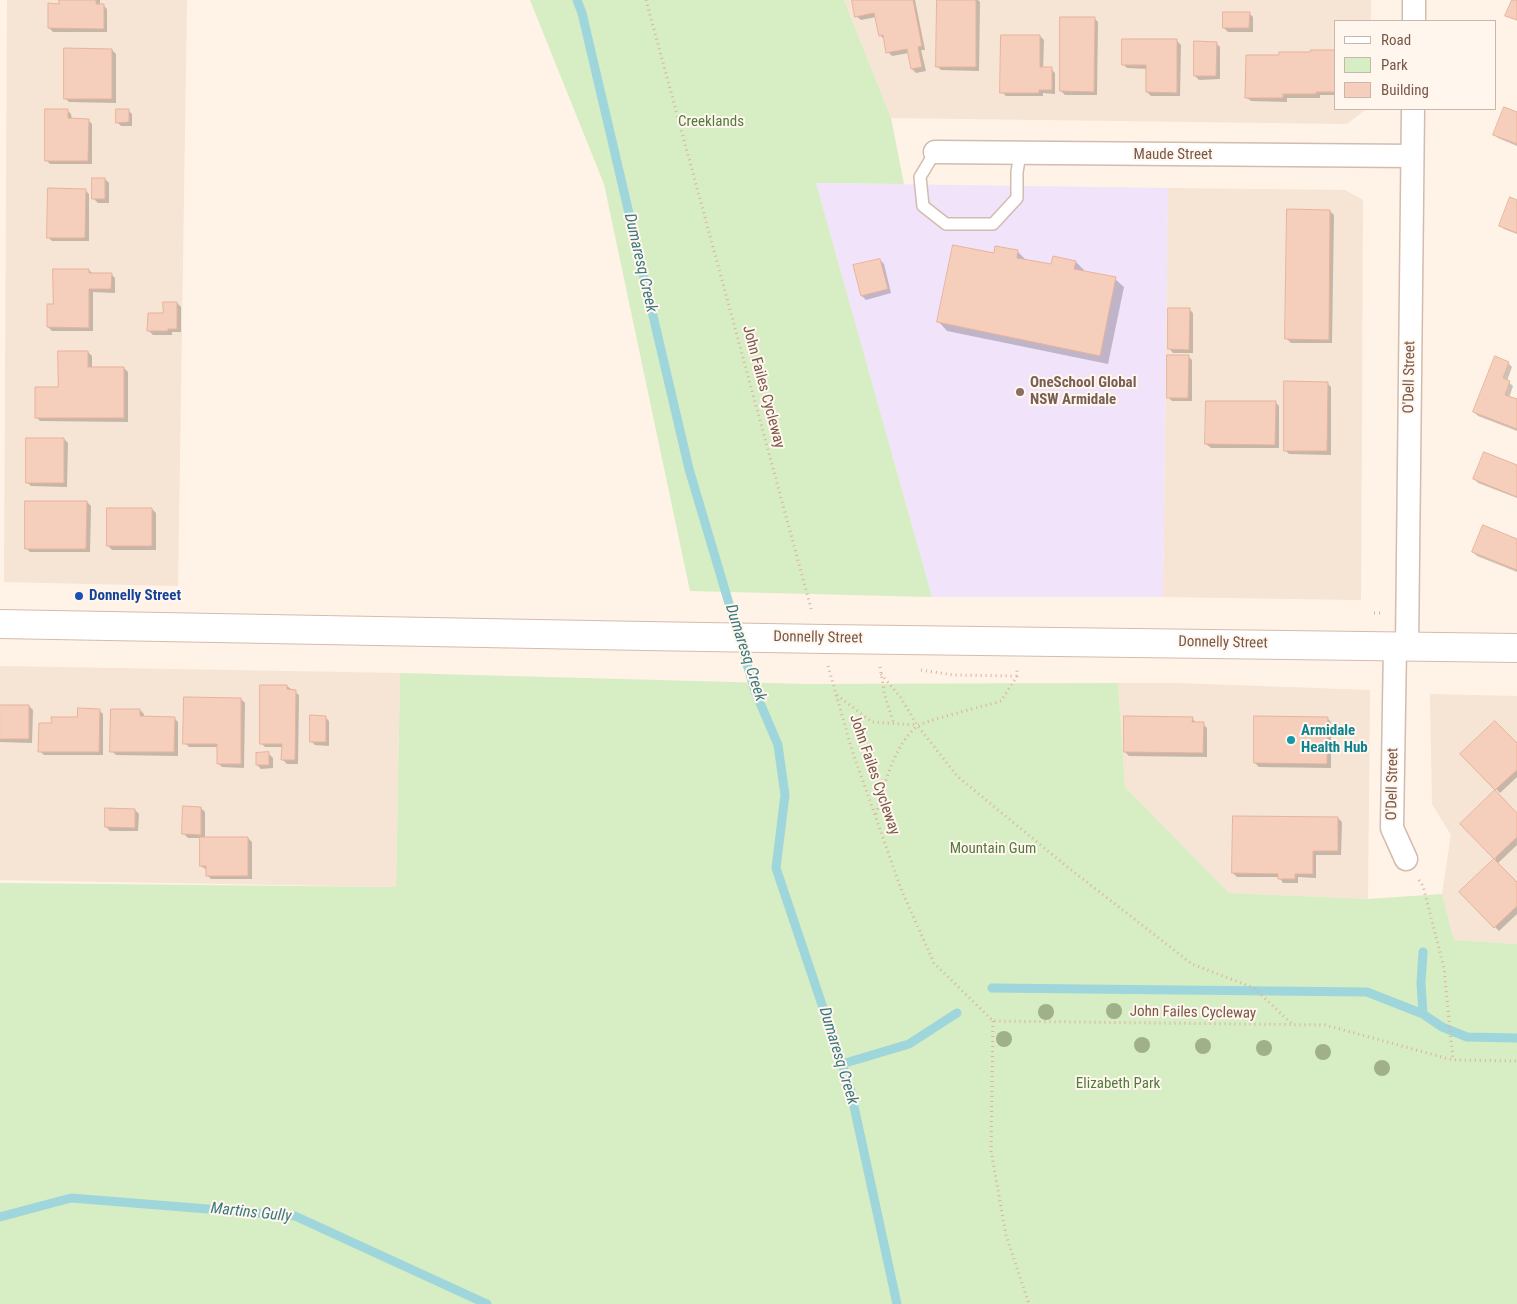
<!DOCTYPE html>
<style>
body{margin:0}
#map{position:relative;width:1517px;height:1304px;overflow:hidden;background:#fef3e6;font-family:"Roboto Condensed",sans-serif}
canvas{display:block}
.legend{position:absolute;left:1334px;top:20px;width:162px;height:90px;box-sizing:border-box;background:#fff7ee;border:1px solid #c9b7ac;margin:0;padding:6px 9px;list-style:none;font-size:15px;color:#795749}
.legend li{display:flex;align-items:center;gap:10px;height:25px}
.legend b{width:25px;border:1px solid #c9b7ac}
</style>
<div id="map">
<canvas width="1517" height="1304"></canvas>
<ul class="legend">
<li><b style="height:6px;background:#fff"></b>Road</li>
<li><b style="height:14px;background:#d7edc3"></b>Park</li>
<li><b style="height:14px;background:#f5cfbc"></b>Building</li>
</ul>
</div>
<script>
const g = document.querySelector('canvas').getContext('2d');
g.lineJoin = 'round';
function fill(path, color) { g.fillStyle = color; g.fill(path, 'evenodd'); }
function trace(path, color, width, dash) { g.strokeStyle = color; g.lineWidth = width; g.lineCap = dash ? 'butt' : 'round'; g.setLineDash(dash || []); g.stroke(path); }
function drawText(font, color, halo, rows, align = 'center') {
  g.font = font + ' "Roboto Condensed",sans-serif'; g.lineWidth = 4; g.setLineDash([]); g.textBaseline = 'middle'; g.strokeStyle = halo; g.fillStyle = color; for (const [text, x, y, turn = 0] of rows) {
    g.save(); g.translate(x, y); g.rotate((+turn || 0) * Math.PI / 180); g.textAlign = isNaN(turn) ? turn : align; if (halo) g.strokeText(text, 0, 0); g.fillText(text, 0, 0); g.restore();
  }
}
const residential = new Path2D(`
 M7,0H187L178,586L4,582Z
 M844,0H1371V21H1336V109H1366L1347,124L891,118Z
 M1168,188L1345,190L1363,200L1361,600L1163,597Z
 M0,666L400,673L396,887L0,880Z
 M1118,683H1176L1370,690L1368,899L1229,893L1125,787Z
 M1430,694L1517,696V944L1454,940L1442,894L1451,835L1432,804Z`);
const education = new Path2D(`
 M816,183L1168,188L1163,597H932Z`);
const green = new Path2D(`
 M530,0H844L891,118L904,184L816,183L932,597L690,591L604,184Z
 M400,673L805,684L1118,683L1125,787L1229,893L1368,899L1442,894L1454,940L1517,944V1304H0V883L396,887Z`);
const shadow = new Path2D(`
 M60,0H100V5H103L107,9V32H53L49,28L60,5Z
 M853,0H915L925,50H921L926,71L916,73L912,69L909,53L892,56L888,52L884,39L880,35L876,17L861,20L856,16Z
 M938,0H978L980,2L979,71L941,70L937,66Z
 M1249,13L1253,17V32H1228L1224,28Z
 M1094,18L1098,22L1097,95H1065L1061,91Z
 M1040,36L1044,40L1043,69H1051L1055,73V94L1043,93V96H1006L1002,92Z
 M1177,41L1181,45L1180,96H1151L1147,92L1148,69L1127,68L1123,64Z
 M1216,43L1220,47V79L1199,80L1195,76Z
 M112,50L116,54V103L69,102L65,98Z
 M1336,51V95H1320V98H1287V102L1251,101L1246,97L1280,56Z
 M67,110L71,114L72,120H88L92,124V164H50L46,160Z
 M128,110L132,114V126H121L117,122Z
 M1517,113V146L1498,138L1494,134Z
 M105,179L109,183V203H98L94,199Z
 M85,190L89,194V241H52L48,237Z
 M1517,201V234L1504,229L1500,225Z
 M1330,211L1334,215L1332,343H1291L1287,339Z
 M1018,252L1027,261L1052,266L1076,262L1084,270V272L1115,279L1124,287L1108,364L947,331L939,322Z
 M880,260L884,264L891,293L866,300L862,296Z
 M89,270L93,274H111L115,278V293L93,292V331H52L48,327L54,306Z
 M177,303L181,307V332H172V335H153L149,331Z
 M1189,309L1193,313V353H1173L1169,348Z
 M88,352L92,356V368H124L128,372V422L40,421L36,417Z
 M1188,356L1192,360V401H1172L1168,397Z
 M1508,363L1512,367L1507,381L1513,386L1509,398L1517,401V431L1478,416L1474,412Z
 M1327,383L1331,387V455L1289,454L1285,450Z
 M1275,402L1279,406V448H1211L1206,444Z
 M64,439L68,443L67,487L31,486L27,482Z
 M1517,466V498L1478,483L1474,479Z
 M87,502L91,506L90,552H30L26,548Z
 M152,509L156,513V550H112L108,546Z
 M1517,540V572L1477,556L1473,552Z
 M287,686L299,695L298,764H287L283,760V747H265L261,743Z
 M241,699L245,703L244,768L222,767L218,763V747H189L185,743Z
 M0,706H29L33,710L32,743L0,742Z
 M99,710L103,714V755H44L40,751L53,724L79,718Z
 M140,710L144,714L143,718H174L178,722V756L116,755L112,751Z
 M325,717L329,721V746L315,745L311,741Z
 M1192,718L1196,723L1203,724L1207,728V757L1129,756L1125,752Z
 M1327,718L1331,722V768L1259,767L1255,763Z
 M1517,745V777L1500,793L1462,754Z
 M269,754L273,758V768L261,769L257,765Z
 M201,808L205,812V838H248L252,842V879H211L207,875V870L201,866L202,838H188L184,834Z
 M135,810L139,814L138,831H110L106,827Z
 M1517,815V845L1497,864L1517,884V914L1499,931L1461,892L1496,859L1462,824Z
 M1338,818L1342,822L1341,855H1316V878L1298,877V883H1283L1279,877H1237L1233,873Z`);
const stream = new Path2D(`
 M577,0L582,13L689,469L755,691L778,745L785,795L776,868L850,1088L897,1304
 M992,988L1367,992L1423,1014L1442,1027L1467,1037L1517,1038
 M1423,1014L1421,983L1423,952
 M842,1064L909,1044L957,1013
 M0,1217L71,1198L295,1216L487,1304`);
const building = new Path2D(`
 M59,0H96V4H104V29L48,28V3L59,4Z
 M852,0H913L922,46L918,47L922,67L911,69L907,49L886,53L883,35L879,36L874,13L855,17Z
 M937,0H976V67H936Z
 M1512,0H1517V20L1505,16Z
 M1223,12H1250L1249,28H1223Z
 M1060,17H1095L1094,92L1060,91Z
 M1001,35H1040V67H1052V90H1039V93H1000Z
 M1122,39H1177V93L1146,92V65H1122Z
 M1194,41L1217,42L1216,76H1194Z
 M64,48L112,49V99H64Z
 M1311,50H1336V92H1316V94H1283V98H1245L1246,55H1279V52H1310Z
 M1504,107L1517,112V144L1493,135Z
 M45,109H68V118L89,119L88,161H45Z
 M116,109H129V122L116,123Z
 M92,178H105V199H92Z
 M48,188L86,189L85,238H47Z
 M1510,197L1517,200V233L1499,226Z
 M1287,209L1330,210L1329,340L1285,339Z
 M953,245L994,253L995,246L1018,250L1017,258L1051,264L1053,256L1076,261L1074,269L1116,277L1100,356L937,322Z
 M880,259L888,289L861,296L853,265Z
 M53,269H89V273H112L111,289H89V328L47,327V304H53Z
 M163,302H177V329H168V331H147L148,313H163Z
 M1168,308H1190L1189,350L1168,349Z
 M58,351H88V367H124V418H35V387H58Z
 M1167,355H1189L1188,398H1167Z
 M1495,356L1509,362L1503,378L1510,381L1505,395L1517,399V429L1473,412Z
 M1284,381L1328,382L1327,451H1284Z
 M1206,401H1276L1275,445L1205,444Z
 M26,438H64V483H26Z
 M1484,452L1517,465V497L1473,479Z
 M25,501H87L86,549H25Z
 M107,508H152V546H107Z
 M1483,525L1517,539V570L1472,552Z
 M260,685H287V689L296,690L295,760H281L282,744H260Z
 M184,697L241,698V764H217V744H183Z
 M0,705H29V739H0Z
 M78,708L100,709L99,752H38L39,723H52L51,717H77Z
 M111,709H140V716L175,717L174,752H110Z
 M310,715L326,716V742H310Z
 M1124,716L1193,717L1192,722H1204L1203,753L1124,752Z
 M1254,716L1328,717L1327,764L1254,763Z
 M1495,721L1517,743V770L1495,790L1460,754Z
 M269,752V765H256V753Z
 M1495,790L1517,813V837L1494,859L1460,824Z
 M183,806L201,807V835L182,834Z
 M105,808L135,809V828L105,827Z
 M1233,816L1338,817V851H1313V874H1295V879H1278V874L1232,873Z
 M200,837H248V876H206V866H200Z
 M1494,859L1517,882V906L1494,928L1459,892Z`);
const path = new Path2D(`
 M646,0L812,612
 M1374,613H1383
 M828,666L852,750L901,889L934,963L993,1021L1325,1025L1453,1060L1517,1061
 M880,667L885,696L894,724
 M921,670L953,675L1017,676
 M881,674L901,698L917,725L958,777L1070,869L1192,964L1254,988L1292,1024
 M837,695L872,722L916,725
 M876,814C885,785 892,749 916,727C922,721 989,705 1001,701L1017,676V669
 M1419,880L1423,886L1444,968L1453,1060
 M993,1021L991,1151L1006,1235L1029,1304`);
const lane = new Path2D(`
 M935,152L920,177L923,206L946,224H993L1017,198V172L1020,154`);
const street = new Path2D(`
 M1414,21V0
 M935,152L1412,156
 M1395,646L1392,828L1406,859
 M1407,646L1413,109`);
const secondary = new Path2D(`
 M0,624L645,636
 M826,639L1517,648`);
const secondaryBridge = new Path2D(`
 M645,636L826,639`);
const trees = [
 [1114,1011],
 [1046,1012],
 [1004,1039],
 [1142,1045],
 [1203,1046],
 [1264,1048],
 [1323,1052],
 [1382,1068]
];
const markers = [
 [1020,392,5,"#8d6e63"],
 [79,596,5,"#1a4fb4"],
 [1291,740,5,"#0f9aa8"]
];
const parkNames = [
 ["Creeklands",711,122],
 ["Mountain Gum",993,849],
 ["Elizabeth Park",1118,1084]
];
const streetNames = [
 ["Maude Street",1173,155],
 ["O'Dell Street",1410,377,-89],
 ["John Failes Cycleway",763,387,75],
 ["Donnelly Street",818,638,1],
 ["Donnelly Street",1223,643,1],
 ["John Failes Cycleway",874,775,71],
 ["O'Dell Street",1393,784,-89],
 ["John Failes Cycleway",1193,1013,1]
];
const educationNames = [
 ["OneSchool Global",1030,383],
 ["NSW Armidale",1030,400]
];
const transitNames = [
 ["Donnelly Street",89,596]
];
const cultureNames = [
 ["Armidale",1301,731],
 ["Health Hub",1301,748]
];
const waterNames = [
 ["Dumaresq Creek",640,263,77],
 ["Dumaresq Creek",745,653,72],
 ["Dumaresq Creek",838,1056,73],
 ["Martins Gully",251,1213,6]
];
fill(residential, '#f6e4d4');
fill(education, '#f0e3fa');
fill(green, '#d7edc3');
fill(shadow, '#0003');
trace(stream, '#9ed6db', 9);
fill(building, '#f5cfbc');
trace(building, '#e9b39b', 1);
trace(lane, '#d3bcae', 14);
trace(street, '#d3bcae', 25);
trace(secondary, '#d6bbab', 30);
trace(path, '#dab29f', 3, [1, 4]);
trace(lane, '#fff', 11);
trace(street, '#fff', 22);
trace(secondary, '#fff', 28);
trace(secondaryBridge, '#d6bbab', 30, []);
trace(secondaryBridge, '#fff', 28);
g.fillStyle = '#a0b089';
for (const [x, y] of trees) { g.beginPath(); g.arc(x, y, 8, 0, 2 * Math.PI); g.fill(); }
for (const [x, y, r, color] of markers) { const dot = new Path2D(); dot.arc(x, y, r, 0, 2 * Math.PI); g.fillStyle = color; g.fill(dot); trace(dot, '#fff7ee', 2); }
drawText('15px', '#537a3d', '#fff7ee', parkNames);
drawText('15px', '#795749', '#fff7ee', streetNames);
drawText('bold 15px', '#785e54', '#fff7ee', educationNames, 'left');
drawText('bold 15px', '#164399', '#fff7ee', transitNames, 'left');
drawText('bold 15px', '#0d838f', '#fff7ee', cultureNames, 'left');
drawText('italic 16px', '#3b787f', '#fff7ee', waterNames);
</script>
